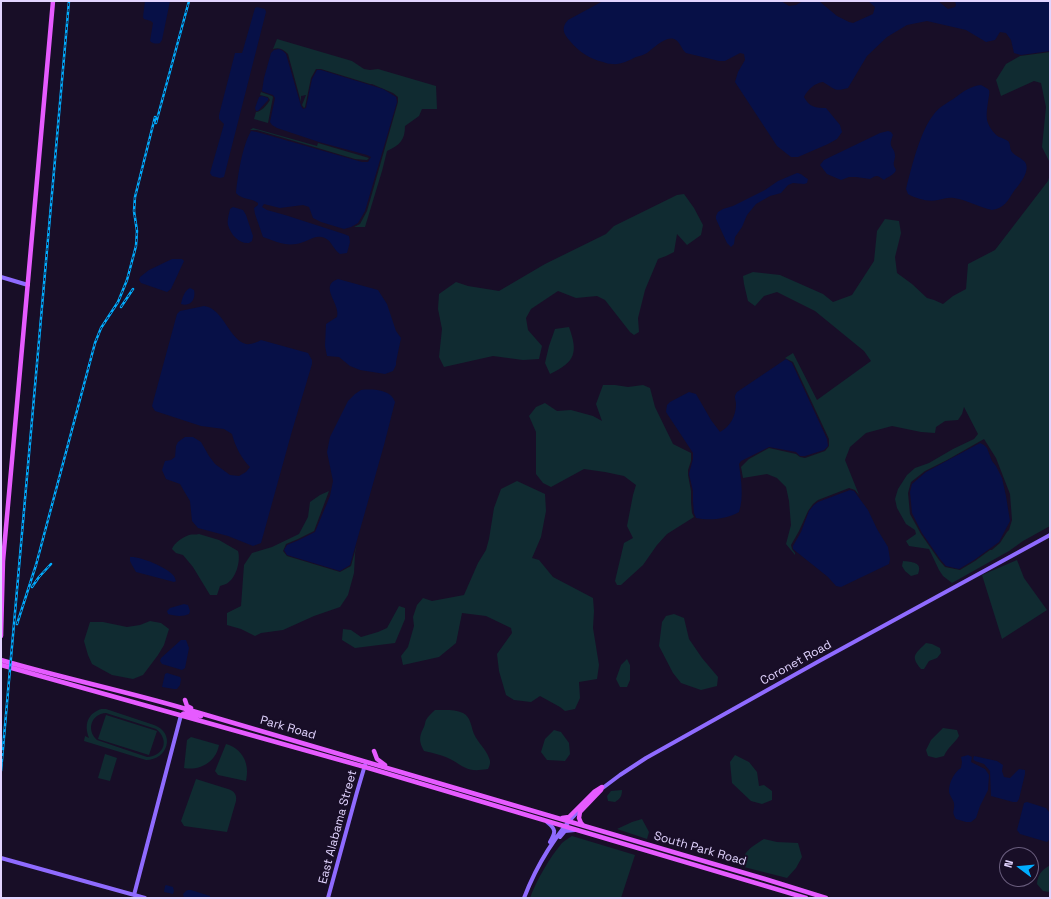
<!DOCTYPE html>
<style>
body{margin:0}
#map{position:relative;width:1051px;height:899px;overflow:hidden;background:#180e27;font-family:"Space Grotesk",sans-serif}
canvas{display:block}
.frame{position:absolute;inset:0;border:2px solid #e2d4ff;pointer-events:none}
.north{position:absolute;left:999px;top:847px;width:40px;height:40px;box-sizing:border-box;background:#180e27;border:1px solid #695d7d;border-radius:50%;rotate:286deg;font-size:11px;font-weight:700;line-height:16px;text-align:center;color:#e2d4ff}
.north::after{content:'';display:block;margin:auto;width:14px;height:18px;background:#00adff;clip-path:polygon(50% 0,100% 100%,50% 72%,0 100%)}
</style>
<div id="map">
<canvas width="1051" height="899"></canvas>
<div class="frame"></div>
<div class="north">N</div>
</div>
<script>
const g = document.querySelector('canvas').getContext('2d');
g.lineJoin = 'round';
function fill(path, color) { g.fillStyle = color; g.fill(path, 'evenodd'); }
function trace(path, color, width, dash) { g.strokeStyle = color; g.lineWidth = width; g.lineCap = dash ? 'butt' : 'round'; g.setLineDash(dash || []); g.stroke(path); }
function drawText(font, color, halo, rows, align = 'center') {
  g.font = font + ' "Space Grotesk",sans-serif'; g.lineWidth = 4; g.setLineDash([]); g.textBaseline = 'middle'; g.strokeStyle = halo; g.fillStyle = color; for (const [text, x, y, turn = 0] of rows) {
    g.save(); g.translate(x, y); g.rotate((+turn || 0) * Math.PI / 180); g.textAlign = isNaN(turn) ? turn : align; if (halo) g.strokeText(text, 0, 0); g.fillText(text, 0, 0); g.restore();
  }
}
const green = new Path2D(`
 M277,39L352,61L364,69L370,70L378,69L436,86L437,109H422L419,116L405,126C405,140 400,145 387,151L382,171L365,227H354L360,224L367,211L398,102V97L393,93L372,84H370L321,69H316L311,78L305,107L304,108L302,105L306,95L301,96V102L288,54C283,49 279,47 273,49Z
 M1050,52V163L1042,147L1046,107L1041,83L1034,81L1001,96L996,80L1006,64L1020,56Z
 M261,92L272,96L273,97L268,123L254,119L256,112C261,112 267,105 270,100L268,97L260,95Z
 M253,128L317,146L318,143L369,158L367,160L355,159L257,130H250Z
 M1050,174V526L1023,541L1009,551L952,583L943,576L939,570L929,549L909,546L906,541L916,534L915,530L906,524L897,508L895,499L898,489L907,475L915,468L929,463L953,449L974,439L978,434L964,407L962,414L958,420L945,421L936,427L935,433L921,432L892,426L866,433L850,447L845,460L859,495L855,490L849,488L818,500L813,504L808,511L799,531L791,545L792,549L795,553V555L786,544L791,525L789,501L786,487L777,478L767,474L743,478L741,467L749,459L769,448L796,454L800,457L805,458L825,451L829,446V439L793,362L785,358L793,353L817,400L871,361L864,351L815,311L777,292L764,296L755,306L748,301L744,284L743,276L753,272L780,275L823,294L833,302L852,295L874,261L877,231L885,219L899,221L901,233L895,257L897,273L912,284L927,298L934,300L943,304L953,296L966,289L968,264L995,250L1048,181ZM984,439L996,458L1010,494L1012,520L1009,530L1007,532L1000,543L993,549L992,550H990L975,561L960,570L945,567L939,560L921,534L910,514L908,493L911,482L925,471L947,460Z
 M684,194L694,208L703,225L701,235L687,245L677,234L674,252L666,256L658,259L645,290L638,318L639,332L634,335L630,332L605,300L597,296L576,298L558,291L531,309L526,318L528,330L542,346L539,359L523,360L493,356L444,367L439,357L442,329L438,309L439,294L456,282L468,286L499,291L545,264L606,234L614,226L677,195Z
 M569,327C578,352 576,362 550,374L545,363L549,346L555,329Z
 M603,385H615L628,387L643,385L650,388L655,407L673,444L691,453V461L688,470V475L691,491V502L692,513L694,517L667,534L657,545L643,565L621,585H617L615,581L624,543L633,538L627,526L633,495L636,485L624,476L605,472L584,469L551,487L543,483L536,474V432L529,416L536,407L545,403L557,411L571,410L593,416L602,421L596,404Z
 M517,481L545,494L546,511L541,537L532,558L539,560L553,577L593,598L594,611L593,628L599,665L597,679L579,682L580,698L575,709L565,711L560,707L540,696L531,702L514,700L506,695L499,671L497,654L512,633L511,628L486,616L462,613L456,643L439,657L403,665L401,656L408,647L414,626L413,617L417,605L423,598L432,601L464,595L478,563L486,550L489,539L494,508L501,489Z
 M329,491L314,531L298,539L286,544L283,551L287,556L340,572L351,566L357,544L355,553L354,573L348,595L340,607L314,616L283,630L261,633L255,636L241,629L227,625V613L241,606L244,565L252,553L272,547L299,534L308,517L310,502L320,495Z
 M199,534L219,540L238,551C241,561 236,579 226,584C224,585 222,585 220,586L217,595H210L193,567L183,555L176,553L172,549C174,543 183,537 189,535C192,534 196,535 199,534Z
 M1017,560L1024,578L1047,610L1002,639L982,575Z
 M903,561C912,562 923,562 918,574L911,576L905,571L902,566Z
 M399,606L405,608V619L395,643L355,648L342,640L343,629L351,630L361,637L378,632L387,628Z
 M674,614L684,618L689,639L702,658L718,677L717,686L701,690L681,683L673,673L659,646L662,622L666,616Z
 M150,621L161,623L169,629L164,645L158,655L143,675L133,679L112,675L92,664L88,655L84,641L90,622H103L127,627L140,625Z
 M926,643L932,644L940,648L941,653L937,658L929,661L924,669H921C910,656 915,654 926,643Z
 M627,659L630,665V680L627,687H620L616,679L621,665Z
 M101,709H106L154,725C176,733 168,760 146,760L84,741L85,736L89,738C84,725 87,714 101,709ZM106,713L156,729C170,740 164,756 147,757L97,740C86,730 91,714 106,713Z
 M435,710C444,710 455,709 463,713C471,717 471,727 474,734C478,743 486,749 489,758C491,762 490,765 488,769C469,772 467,769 452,760C443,755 433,753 424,751C419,742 419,737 423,729C425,726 425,722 426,720C428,716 432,713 435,710Z
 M106,715L157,731L149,755L98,739Z
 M943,728L957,730L959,736C955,743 948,747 944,756L936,758L928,756L926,750L931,740Z
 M554,730L561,732L569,743L570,754L565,761L547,760L541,752L545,739Z
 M191,737L219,745C216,762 200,771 184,768L187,740Z
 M226,744C243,749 250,764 246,781L218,775L215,771Z
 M105,754L117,758L110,781L98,778Z
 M735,755L749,762L757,772L759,786L764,785L772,791V800L762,804L751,801L732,783L730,762Z
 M196,779L228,789C234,791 237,794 236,801L227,832L184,826L181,821Z
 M622,790C622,796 620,799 615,802L608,801L607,796L611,791Z
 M642,819L649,832L647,839L617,829L632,822Z
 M572,836L635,855L621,898H530C536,881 550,857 562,843C565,840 569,838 572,836Z
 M764,839L777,842L798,843L802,857L796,868L787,878L740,866C745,850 750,848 764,839Z
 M1050,865V892L1043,891L1037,884C1038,874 1041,871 1050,865Z`);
const water = new Path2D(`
 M145,1H170L162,40L160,43C157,44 153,44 150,41L153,23L151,21L144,19L143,17Z
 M603,1H781L789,6L796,5L803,1H819L837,16L849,22L853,23L873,14L875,7L868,1H938L948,9L955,7L956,5L955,1H1046L1050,2V51L1021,55L1014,53L1011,40L1006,33L1000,32L995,40L986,42L966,30L927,21L907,25L887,37L867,56L848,88C834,92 835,89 823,82C815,83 808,89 804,97C809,107 816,108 826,108L840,125L842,132L837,139L828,144L798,157H791L777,146L735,82L738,72L745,60L744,54L740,53L725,61H719L686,53C681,49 680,41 674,39C665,36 654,48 647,53C644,55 639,56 636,57C628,61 620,65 612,64C609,64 606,63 603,62C590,59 579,52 570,41C563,33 561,28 568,20Z
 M257,7L265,9L266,12L224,177L220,178L212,176L210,173L224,124L219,119V115L235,53H242L243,50L255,8Z
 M279,49L283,51L286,54L301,106L303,109L306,108L312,79L317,70H321L383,89L396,97L397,102L365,211L358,223L351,227L344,229L321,222L313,218L309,207L303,205L280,208L264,204L262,207L267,210L285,215L344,234L349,236L350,242L347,253L340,254C334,250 332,243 328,240C317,231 307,243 296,244C285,246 274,241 263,237L255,214L254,208L258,205V203C252,198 242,200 236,193C238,175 242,147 251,131L257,132L362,162H368L371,157L367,155L319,142L277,128L272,125L270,122L275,98L273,95L264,92L262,91L264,78L271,53L274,50Z
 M981,85C983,86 987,88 989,90C991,93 984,113 988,123C990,128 994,134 999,137C1002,138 1005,139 1008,141C1011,144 1009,148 1012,152C1015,156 1020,157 1024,161C1032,169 1020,184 1014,191C1008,200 1005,208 992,210C979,207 967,200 954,198C948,197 944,199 938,200C928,202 917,199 908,194L906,189C912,166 920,131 934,114C939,107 949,102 956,97C964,91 971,86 981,85Z
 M262,96L268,98V100L258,111H256L255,108L259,97Z
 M888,131L891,132L893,135C887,149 895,146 895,156C895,160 893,162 894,166C895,169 897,169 895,172C892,176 887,177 884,180C877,175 877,175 870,179L856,177H849L841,180L827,174L820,165L824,160L880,133Z
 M797,173C801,173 804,177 808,179L807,183L804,184L793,183L788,185L781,193L770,196L756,204L747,215L742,227L735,237L734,244L731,247L727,243L716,219V216L718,212L723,209L733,206L765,190L778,181Z
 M233,207L243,210L246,215L253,236L252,241L249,243C239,244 231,235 228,225C227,220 229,214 230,209Z
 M172,259H182L184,261L171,289L167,292L141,283L139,280L140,277L149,270Z
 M338,279L378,290L387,304L396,331L401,338L396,362V365L393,371L385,374L360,370L350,366L339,357L327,356L325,346L326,324L337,317C341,304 318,286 338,279Z
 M190,288L194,290C196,299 191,307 181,304C182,298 185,290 190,288Z
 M204,306C223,308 230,341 246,344C251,345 257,342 261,340L308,353L312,360V364L292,431L261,543L253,546L228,536L198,528L192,521L190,501L184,491L180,484L166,479L162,470L165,461L171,460L175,457L176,446L178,442L185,437H193L201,442L209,456L215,464L230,475L239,476L246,472L250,467C241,458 235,446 232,434L224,429L201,426L155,411L152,406L177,314L180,311Z
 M786,359L792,363L827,439L828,446L824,450L805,456H800L796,452L769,447L741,461L739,464C741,480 744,497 739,512C727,519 709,521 696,518L694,513L693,502V491L689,474L690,470L693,459V453L666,412L667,405L670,402L689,392L696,394L711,420L720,432C730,427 736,416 736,404C736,398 733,398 737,392Z
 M361,390C372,389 391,389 395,402L384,445L350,565L340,571L287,555L284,550L287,545L299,540L315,532L330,496L333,481L327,452L330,437L348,401L355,394Z
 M980,443L984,445L987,448L992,461L996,466L1002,478L1006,496L1010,521L999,542L974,560L959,569L946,566L940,559L922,533L912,513L910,492L912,484L926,472Z
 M850,490L854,491L868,510L877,529L888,547L890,559L889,564L841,587L836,586L828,577L793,549V546L801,532L809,511L814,505L818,502Z
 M130,557C140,556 166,567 173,575C175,577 175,579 176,581L174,582L136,572L132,565L130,561Z
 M184,604L188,605L190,611L189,614C183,617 174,616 168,614L167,611L170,608Z
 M181,640H186L189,648L185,668L182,670L162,664L160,661L161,658Z
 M167,673L180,677L181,679L180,685L177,689H174L162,687L165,674Z
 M968,755L972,757L971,762L985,769L989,775L988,790L980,806L976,818L971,822H966L956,819C951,810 955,812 954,803C953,799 949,795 949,791C949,783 954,772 961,768L962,762L961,757Z
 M974,756L997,761L1003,765L1002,771L1004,777L1010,778L1019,769L1025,770V774L1019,799L1017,802H1013L991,796L990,771L984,764L975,761L973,759Z
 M1027,802L1046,808L1049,812V840L1047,842L1020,834L1017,830L1024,803Z
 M166,885L173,887L174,891L173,894L164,892L165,886Z
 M188,890H191L210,896V898H184L183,894L186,891Z`);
const secondary = new Path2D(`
 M1,277L28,285
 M600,790L620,775L646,758L821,660L1050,535
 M547,822C556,829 556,832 550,842
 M560,837L565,831L575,830
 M1,858L145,898
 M134,895L181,715
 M328,898L357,792L365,765
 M524,898C537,864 556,834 581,808`);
const primary = new Path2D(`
 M1,636L3,561L53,1
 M1,660C62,678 125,691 186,709C379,765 572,822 765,879L826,898
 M1,665L365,767L806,898
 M185,700L187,706L191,708
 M183,714L186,713L201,716
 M374,751L377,759L385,765
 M562,818L569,817L594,792L602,787
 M583,825L581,823L579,818L580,812L601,790`);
const rail = new Path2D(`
 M156,123L189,1
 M121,307L133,289
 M32,587L39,577L51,564
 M17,624L36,565L95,343L101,328L118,302L127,280L136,246L137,231L134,211L135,197L155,117
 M1,771L69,1`);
const streetNames = [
 ["Coronet Road",796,663,-29],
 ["Park Road",288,728,16],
 ["East Alabama Street",338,827,-75],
 ["South Park Road",700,849,16]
];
fill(green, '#102b31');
fill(water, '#071047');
trace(secondary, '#8f6bff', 4);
trace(primary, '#e65bff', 4.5);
trace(rail, '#00adff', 2.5);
trace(rail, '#180e27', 1, [3]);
drawText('12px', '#e2d4ff', '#180e27', streetNames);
</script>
